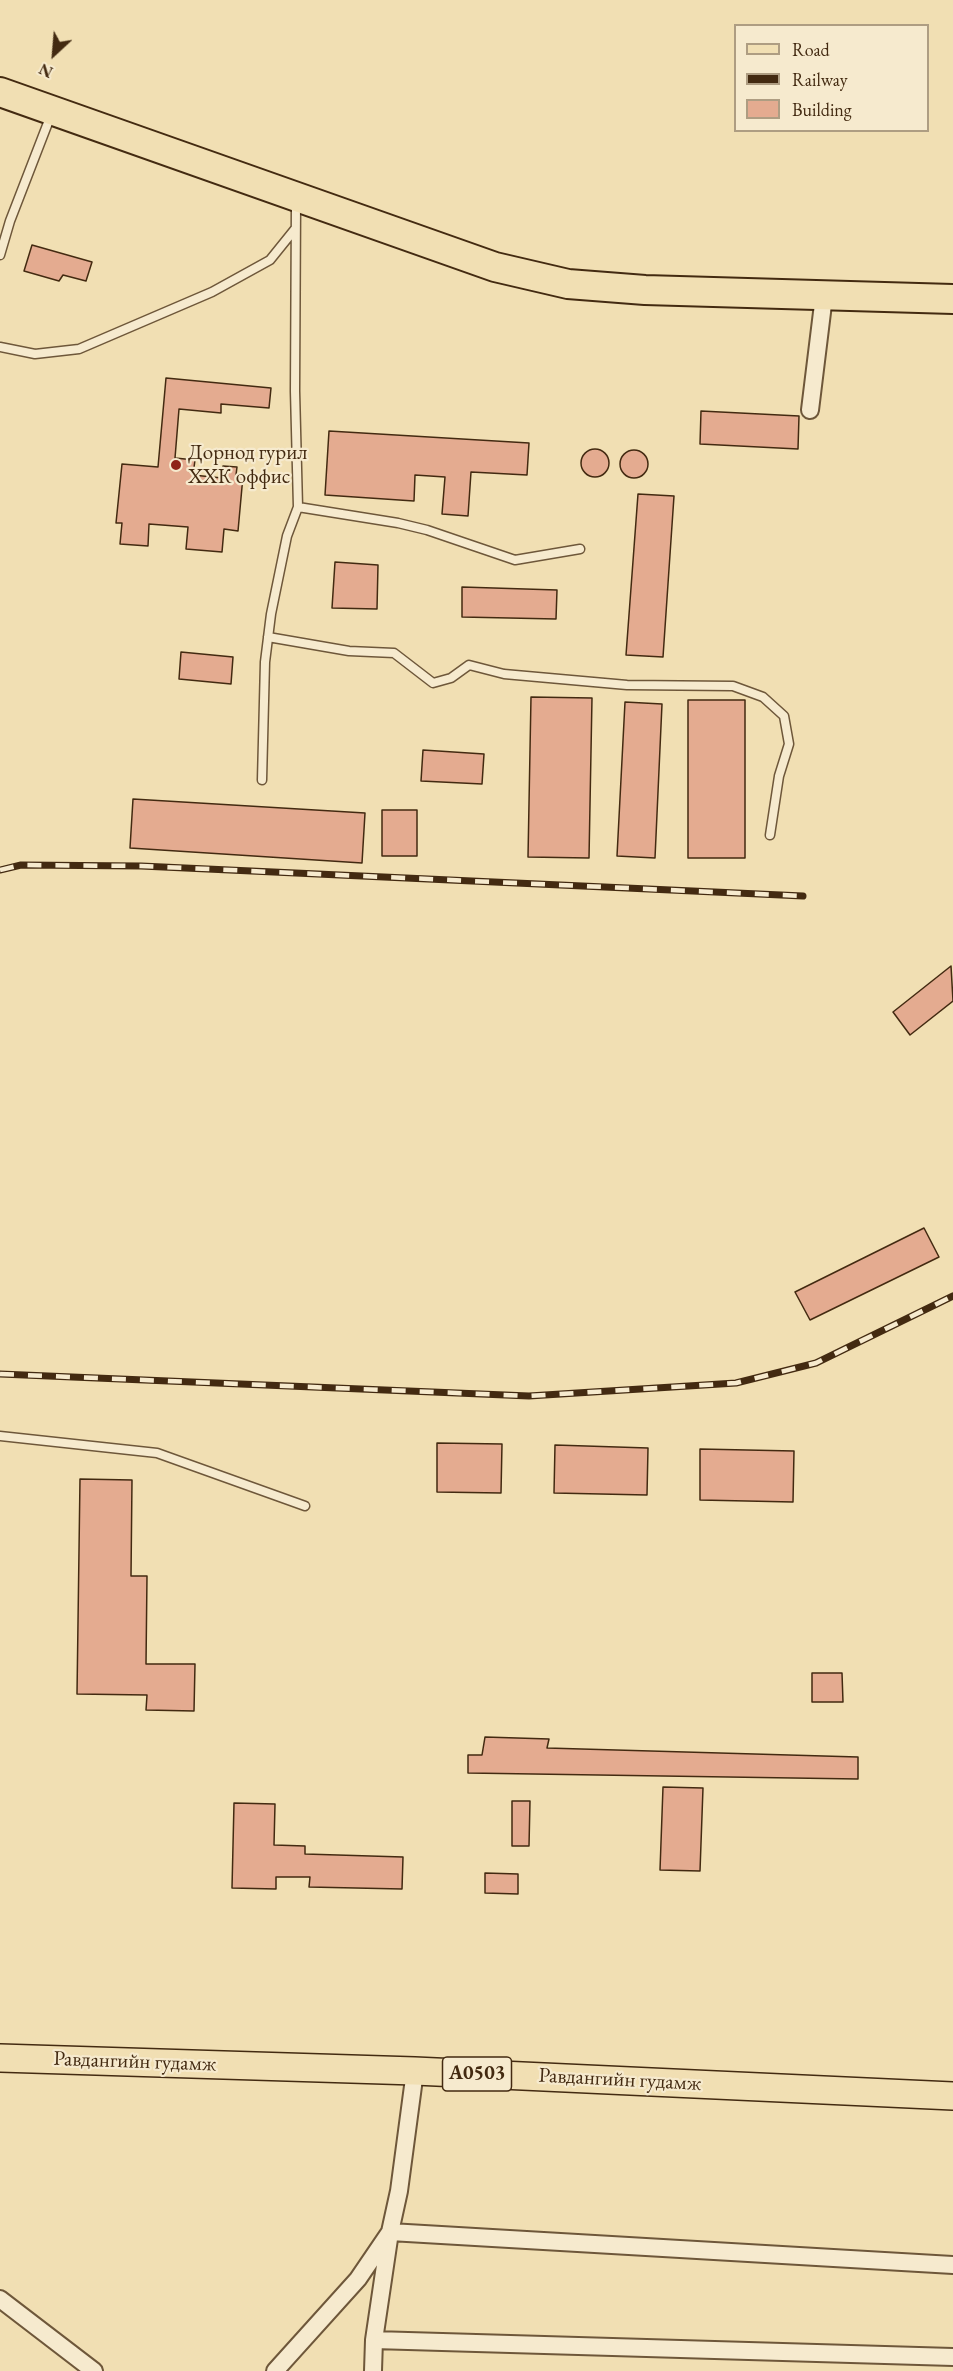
<!DOCTYPE html>
<meta charset="utf-8">
<style>
body{margin:0}
#map{position:relative;width:953px;height:2371px;overflow:hidden;background:#f1dfb3;font-family:"EB Garamond",serif}
canvas{display:block}
.legend{position:absolute;left:734px;top:24px;width:195px;height:108px;box-sizing:border-box;background:#f6eace;border:2px solid #ae9d82;margin:0;padding:8px 10px;list-style:none;font-size:18px;color:#432a11}
.legend li{display:flex;align-items:center;gap:12px;height:30px}
.legend b{width:30px;border:2px solid #ae9d82}
.north{position:absolute;left:24px;top:24px;width:60px;height:60px;-webkit-text-stroke:4px #f6eace;paint-order:stroke;rotate:206deg;font-size:16px;font-weight:700;line-height:24px;text-align:center;color:#432a11}
.north::after{content:'';display:block;margin:auto;width:21px;height:27px;background:#432a11;clip-path:polygon(50% 0,100% 100%,50% 72%,0 100%)}
</style>
<div id="map">
<canvas width="953" height="2371"></canvas>
<ul class="legend">
<li><b style="height:8px;background:#f1dfb3"></b>Road</li>
<li><b style="height:8px;background:#432a11"></b>Railway</li>
<li><b style="height:16px;background:#e4ab90"></b>Building</li>
</ul>
<div class="north">N</div>
</div>
<script>
const g = document.querySelector('canvas').getContext('2d');
g.lineJoin = 'round';
function fill(path, color) { g.fillStyle = color; g.fill(path, 'evenodd'); }
function trace(path, color, width, dash) { g.strokeStyle = color; g.lineWidth = width; g.lineCap = dash ? 'butt' : 'round'; g.setLineDash(dash || []); g.stroke(path); }
function drawText(font, color, halo, rows, align = 'center') {
  g.font = font + ' "EB Garamond",serif'; g.lineWidth = 4.5; g.setLineDash([]); g.textBaseline = 'middle'; g.strokeStyle = halo; g.fillStyle = color; for (const [text, x, y, turn = 0] of rows) {
    g.save(); g.translate(x, y); g.rotate((+turn || 0) * Math.PI / 180); g.textAlign = isNaN(turn) ? turn : align; if (halo) g.strokeText(text, 0, 0); g.fillText(text, 0, 0); g.restore();
  }
}
const building = new Path2D(`
 M32,245L92,262L86,281L63,275L59,281L24,271Z
 M166,378L271,388L269,408L221,404V413L179,409L175,458L195,460L193,475L222,478L223,466L237,467L236,475L243,476L238,531L224,529L222,552L186,549L188,527L149,524L148,546L120,544L122,523H116L122,464L158,467Z
 M701,411L799,416L798,449L700,444Z
 M329,431L529,443L527,475L471,472L468,516L442,514L445,477L415,475L414,501L325,495Z
 M581 463a14 14 0 1 1 28 0a14 14 0 1 1-28 0Z
 M620 464a14 14 0 1 1 28 0a14 14 0 1 1-28 0Z
 M638,494L674,496L663,657L626,655Z
 M335,562L378,565L377,609L332,608Z
 M462,587L557,590L556,619L462,617Z
 M181,652L233,657L231,684L179,679Z
 M531,697L592,698L589,858L528,857Z
 M688,700H745V858H688Z
 M625,702L662,704L655,858L617,856Z
 M423,750L484,754L482,784L421,781Z
 M133,799L365,813L362,863L130,848Z
 M382,810H417V856H382Z
 M951,966L953,1001L910,1035L893,1012Z
 M924,1228L939,1257L810,1320L795,1292Z
 M437,1443L502,1444L501,1493L437,1492Z
 M555,1445L648,1448L647,1495L554,1493Z
 M700,1449L794,1451L793,1502L700,1500Z
 M80,1479L132,1480L131,1576H147L146,1664H195L194,1711L146,1710L147,1695L77,1694Z
 M812,1673H842L843,1702H812Z
 M485,1737L549,1739L547,1748L858,1757V1779L468,1773V1755H482Z
 M663,1787L703,1788L700,1871L660,1870Z
 M512,1801H530L529,1846H512Z
 M234,1803L275,1804L274,1845L305,1846V1854L403,1857L402,1889L309,1887L310,1877H276V1889L232,1888Z
 M485,1873L518,1874V1894L485,1893Z`);
const service = new Path2D(`
 M0,255L10,221L51,115
 M0,347L35,354L79,349L212,292L270,260L295,229
 M298,507L398,523L427,530L515,560L580,549
 M268,637L349,651L394,653L433,683L451,678L469,665L504,674L627,685L733,686L763,697L784,716L789,744L779,776L770,835
 M262,780L265,662L271,614L287,536L298,507L295,391L296,202
 M0,1436L157,1453L305,1506`);
const minor = new Path2D(`
 M810,410L824,296
 M0,2299L94,2371
 M374,2340L953,2357
 M275,2371L358,2279L390,2232L399,2191L415,2071
 M373,2371L374,2340L390,2232L953,2265`);
const primary = new Path2D(`
 M0,2058L415,2071L953,2096`);
const trunk = new Path2D(`
 M0,92L495,267L568,284L645,290L953,299`);
const rail = new Path2D(`
 M0,870L21,865L141,866L803,896
 M0,1374L529,1396L736,1383L816,1363L953,1296`);
const markers = [
 [176,465,6,"#8f2418"]
];
const shields = [
 [477,2074,69]
];
const shieldNames = [
 ["A0503",477,2074]
];
const poiNames = [
 ["Дорнод гурил",188,453],
 ["ХХК оффис",188,477]
];
const streetNames = [
 ["Равдангийн гудамж",135,2062,2],
 ["Равдангийн гудамж",620,2080,3]
];
fill(building, '#e4ab90');
trace(building, '#432a11', 1.5);
trace(service, '#6e573a', 11);
trace(minor, '#6e573a', 20);
trace(primary, '#432a11', 30);
trace(trunk, '#432a11', 32);
trace(service, '#f6eace', 8);
trace(minor, '#f6eace', 16);
trace(primary, '#f1dfb3', 27);
trace(trunk, '#f1dfb3', 28);
trace(rail, '#432a11', 7);
trace(rail, '#f6eace', 4.5, [14]);
for (const [x, y, r, color] of markers) { const dot = new Path2D(); dot.arc(x, y, r, 0, 2 * Math.PI); g.fillStyle = color; g.fill(dot); trace(dot, '#f6eace', 2); }
for (const [x, y, w] of shields) { const box = new Path2D(); box.roundRect(x - w / 2, y - 17, w, 34, 4.5); g.fillStyle = '#f6eace'; g.fill(box); trace(box, '#432a11', 1.5); }
drawText('bold 20px', '#432a11', null, shieldNames);
drawText('21px', '#432a11', '#f6eace', poiNames, 'left');
drawText('21px', '#432a11', '#f6eace', streetNames);
</script>
